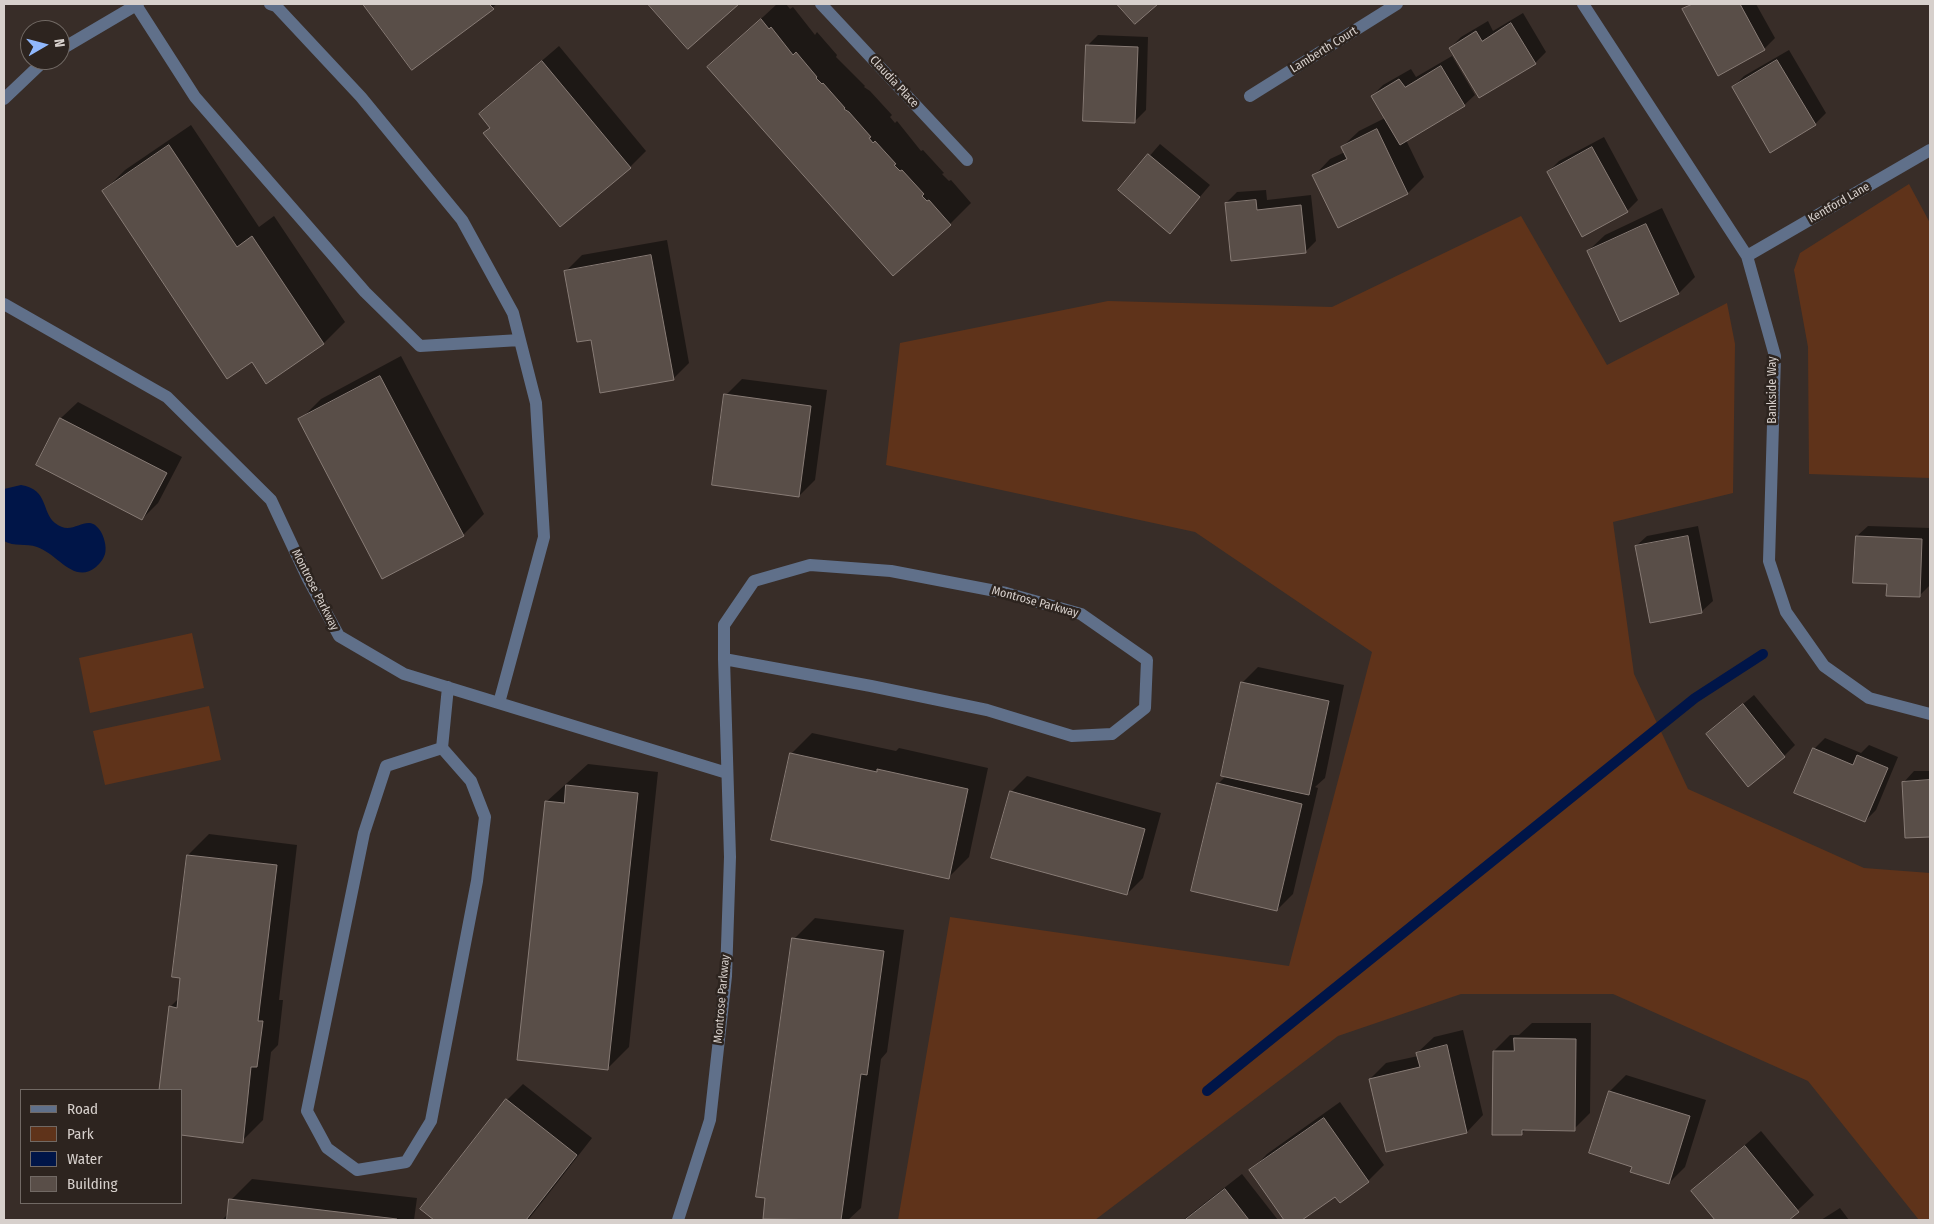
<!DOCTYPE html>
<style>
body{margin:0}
#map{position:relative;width:1934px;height:1224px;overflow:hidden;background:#382d28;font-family:"Fira Sans Condensed",sans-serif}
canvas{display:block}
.frame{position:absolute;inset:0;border:5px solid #d7d0cc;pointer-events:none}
.legend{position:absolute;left:20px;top:1089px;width:162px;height:115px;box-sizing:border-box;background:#2d241f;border:1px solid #716964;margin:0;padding:6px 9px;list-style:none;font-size:15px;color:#d7d0cc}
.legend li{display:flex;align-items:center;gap:10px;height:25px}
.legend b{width:25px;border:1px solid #716964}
.north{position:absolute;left:20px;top:20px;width:50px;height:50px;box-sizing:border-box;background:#2d241f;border:1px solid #716964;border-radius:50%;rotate:82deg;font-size:14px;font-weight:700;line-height:20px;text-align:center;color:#d7d0cc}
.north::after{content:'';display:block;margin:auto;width:18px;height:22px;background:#90b8fd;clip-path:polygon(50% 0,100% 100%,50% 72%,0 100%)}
</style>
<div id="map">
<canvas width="1934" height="1224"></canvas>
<div class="frame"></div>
<ul class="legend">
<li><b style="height:6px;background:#60708a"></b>Road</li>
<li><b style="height:14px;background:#5f331a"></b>Park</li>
<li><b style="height:14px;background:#001548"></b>Water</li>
<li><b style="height:14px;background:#594e48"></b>Building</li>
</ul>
<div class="north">N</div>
</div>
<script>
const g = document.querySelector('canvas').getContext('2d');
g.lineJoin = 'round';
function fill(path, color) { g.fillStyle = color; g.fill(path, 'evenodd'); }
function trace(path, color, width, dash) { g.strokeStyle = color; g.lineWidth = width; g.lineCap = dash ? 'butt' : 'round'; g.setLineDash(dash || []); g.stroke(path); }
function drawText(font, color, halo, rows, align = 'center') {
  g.font = font + ' "Fira Sans Condensed",sans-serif'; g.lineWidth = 5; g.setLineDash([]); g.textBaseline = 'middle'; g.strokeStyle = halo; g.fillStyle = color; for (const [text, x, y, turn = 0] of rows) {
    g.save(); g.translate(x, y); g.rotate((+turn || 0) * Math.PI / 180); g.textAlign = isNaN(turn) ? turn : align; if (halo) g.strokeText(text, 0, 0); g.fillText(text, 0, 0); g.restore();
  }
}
const green = new Path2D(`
 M1909,184L1930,223V478L1809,474L1808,347L1794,270L1800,253Z
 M1521,216L1607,365L1727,303L1735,344L1733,493L1613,522L1634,674L1688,789L1864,868L1930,873V1220H1919L1808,1081L1613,994H1461L1338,1036L1095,1220H898L950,917L1289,966L1372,652L1195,532L886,465L900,343L1108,301L1332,307Z
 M192,633L204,688L90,713L79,658Z
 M209,706L221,760L105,785L93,731Z`);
const water = new Path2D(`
 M21,485C49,490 41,511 55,523C73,538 86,512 99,529C104,535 107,547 105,554C103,560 100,563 96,567C74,585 58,554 37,547C26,543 14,547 4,541V489Z`);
const shadow = new Path2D(`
 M364,4H497L412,68Z
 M649,4H737L688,48Z
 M777,4H786L790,9L793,7L815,35L817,32L837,55L836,57L865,86L864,87L870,91L892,115L890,117L895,123L897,121L921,151L923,150L944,173L942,174L949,181L951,180L971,203L950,224L709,67Z
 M1690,4H1756L1775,38L1764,49L1684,10Z
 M1523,13L1546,52L1535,63L1480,97L1450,48L1461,37L1488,21L1493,31Z
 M1098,35L1148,37L1146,110L1135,121L1087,46Z
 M559,46L646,151L630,167L491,127L480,114Z
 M1789,50L1826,113L1815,124L1771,151L1733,87L1744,76Z
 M1452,56L1475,95L1464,105L1406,140L1424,177L1408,193L1339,227L1314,176L1330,159L1345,152L1342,147L1359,131L1385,118L1372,96L1383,85L1411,69L1416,77Z
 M191,125L259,227L274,216L345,322L324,343L266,382L252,361L104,191L125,170Z
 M1604,137L1638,200L1627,211L1548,172L1559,161Z
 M1160,144L1210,185L1170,232L1120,190Z
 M1266,190L1267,200L1311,195L1316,241L1305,252L1226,203L1237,192Z
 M1662,208L1695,277L1679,293L1621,320L1588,251L1605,235Z
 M667,240L689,363L673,379L566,271L582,255Z
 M401,356L484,514L463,535L300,420L321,399Z
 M742,379L827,390L815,480L799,496L726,395Z
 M78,402L182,457L158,503L142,519L38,464L61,418Z
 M1698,526L1713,601L1702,611L1651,621L1636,546L1647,536Z
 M1868,526L1930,528V585L1919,596L1888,583L1857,536Z
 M1258,667L1344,685L1325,778L1315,787L1318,788L1293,894L1277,910L1218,784L1226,776L1242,683Z
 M1754,695L1795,745L1784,756L1707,734Z
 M812,733L896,751L899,748L988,768L969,857L948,878L791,754Z
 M1825,738L1861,753L1869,745L1898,757L1876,810L1865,821L1814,749Z
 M588,764L658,772L629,1047L608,1068L546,802Z
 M1914,771H1930V836L1906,837L1904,782Z
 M1027,776L1161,813L1143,878L1127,894L1011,792Z
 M209,834L297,845L279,1000H283L278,1045L271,1052L263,1120L242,1141L181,1090H160L170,1007L179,998L188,855Z
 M815,918L904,930L887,1052L881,1059L861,1208L848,1220L764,1218L794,939Z
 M1532,1023H1591L1590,1113L1574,1129H1526L1521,1134L1494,1051L1510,1035H1519Z
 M1463,1030L1483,1115L1467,1132L1387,1151L1370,1079L1386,1063L1418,1056L1417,1053L1434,1037Z
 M1626,1075L1706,1100L1685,1167L1669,1183L1633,1166L1591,1152L1610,1091Z
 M523,1084L592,1138L528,1220H436L421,1209L507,1100Z
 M1340,1102L1384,1165L1368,1181L1336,1195L1300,1220H1286L1251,1171L1267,1154Z
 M1761,1131L1814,1195L1787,1220H1716L1692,1191Z
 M1242,1174L1278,1220H1183Z
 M252,1179L417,1198L414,1220H222L229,1213L231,1200Z
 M1840,1208L1849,1220H1821Z`);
const stream = new Path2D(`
 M1207,1091L1695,698L1763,654`);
const building = new Path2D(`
 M363,4H489L494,9L412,70Z
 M648,4H739L688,49Z
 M1117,4H1158L1135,24Z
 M1693,4H1740L1765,50L1718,76L1682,9Z
 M761,19L769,29L771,27L793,55L796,52L817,77L816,78L822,84L823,83L845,108L844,109L849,112L871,137L869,138L873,143L875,141L896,164L894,165L900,171L902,170L924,194L922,196L927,201L929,200L951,225L893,276L707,67Z
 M1511,23L1536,64L1479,98L1449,48L1476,31L1482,41Z
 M1086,45L1138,47L1135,123L1083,121Z
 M1777,60L1816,125L1770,153L1732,87Z
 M542,61L631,168L560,227L483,133L490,128L479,114Z
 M1441,66L1465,106L1400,145L1371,96L1399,79L1405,87Z
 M1377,129L1408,194L1338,228L1312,175L1347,159L1341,147Z
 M169,145L237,247L252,236L324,344L266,384L252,362L227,379L102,191Z
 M1592,147L1628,212L1582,237L1547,172Z
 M1148,154L1200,197L1170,234L1118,190Z
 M1256,200L1257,210L1301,205L1306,253L1231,261L1225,203Z
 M1646,224L1679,294L1620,322L1587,251Z
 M651,255L674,380L600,393L591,340L577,342L564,271Z
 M380,376L464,536L382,579L298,419Z
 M724,394L811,406L799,497L712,485Z
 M60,418L167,473L142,520L36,465Z
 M1688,536L1702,613L1650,623L1635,546Z
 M1856,536L1922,539L1920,597L1886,596L1887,584L1853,583Z
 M1241,682L1329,701L1309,795L1221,776Z
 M1743,704L1785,757L1748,787L1706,734Z
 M1813,748L1853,765L1857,755L1888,768L1865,822L1794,793Z
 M790,753L877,772V769L968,789L949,879L771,840Z
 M1930,780V837L1905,838L1902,782Z
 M1217,783L1302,804L1277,911L1191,891Z
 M566,785L638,793L608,1070L517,1060L545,801L564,803Z
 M1010,791L1145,829L1127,895L991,858Z
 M187,855L277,865L258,1021H263L257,1067H251L243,1143L181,1135V1090H159L169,1006L177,1008L180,978L172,977Z
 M792,938L884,951L867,1075L861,1074L841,1220L763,1219L765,1198L756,1197Z
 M1514,1038L1576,1039L1575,1131L1522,1130V1135H1492L1493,1051H1514Z
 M1447,1045L1467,1133L1386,1152L1369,1079L1420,1067L1416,1053Z
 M1609,1091L1690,1116L1669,1184L1630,1172L1632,1167L1589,1153Z
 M506,1099L577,1155L526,1220H434L420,1209Z
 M1324,1118L1369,1182L1340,1203L1335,1197L1302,1220H1284L1249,1170Z
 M1745,1146L1799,1212L1789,1220H1715L1691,1191Z
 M1225,1189L1249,1220H1185Z
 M229,1199L397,1219L396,1220H227Z`);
const minor = new Path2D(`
 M270,4L276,6L361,97L462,220L513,313L536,403L544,537L499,703
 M821,4L967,160
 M1583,4L1747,256L1775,356L1769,561L1786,612L1824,666L1869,698L1930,714
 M136,5L195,97L365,292L420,346L520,340
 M60,50L138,4
 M1250,96L1397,4
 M4,99L45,60
 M1747,256L1930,150
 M4,304L167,397L271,500L308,579L339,636L404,674L727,773
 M810,565L891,571L1006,593L1081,614L1147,660L1145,708L1112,734L1072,736L987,710L871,686L724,659V625L754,581Z
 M442,748L471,781L485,817L477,881L431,1121L406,1162L357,1170L327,1148L307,1111L364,833L386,766Z
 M442,748L448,687
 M678,1220L710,1120L726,976L730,857L724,659`);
const streetNames = [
 ["Lamberth Court",1324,50,-32],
 ["Claudia Place",894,82,47],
 ["Kentford Lane",1839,203,-30],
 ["Bankside Way",1773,390,-90],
 ["Montrose Parkway",315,590,63],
 ["Montrose Parkway",1035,602,15],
 ["Montrose Parkway",722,999,-85]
];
fill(green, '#5f331a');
fill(water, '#001548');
fill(shadow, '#0007');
trace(stream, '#001548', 10);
fill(building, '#594e48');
trace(building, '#877b75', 1);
trace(minor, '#60708a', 12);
drawText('12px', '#d7d0cc', '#2d241f', streetNames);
</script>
